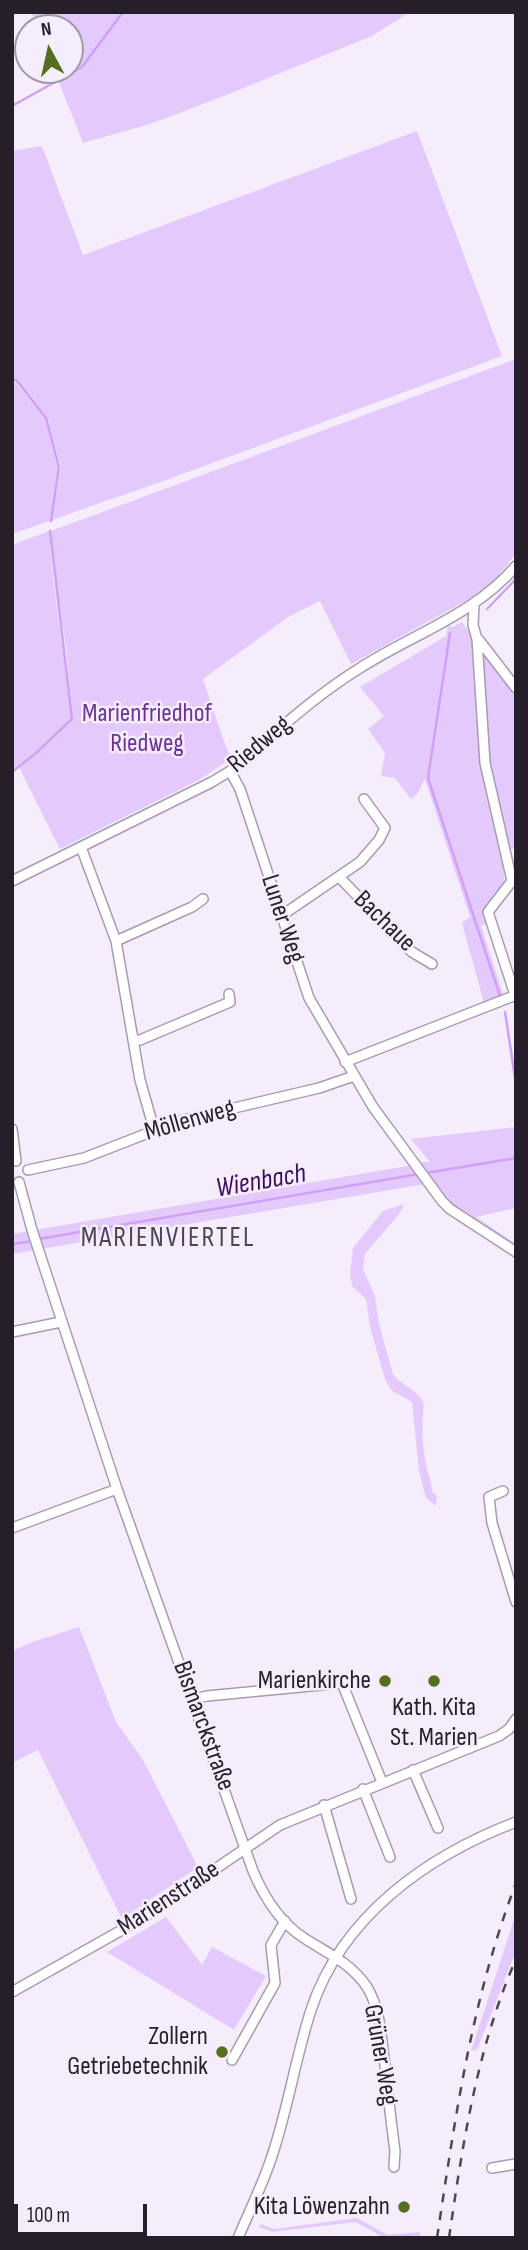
<!DOCTYPE html>
<meta charset="utf-8">
<style>
body{margin:0}
#map{position:relative;width:528px;height:2250px;overflow:hidden;background:#f5edfc;font-family:"Sofia Sans Condensed",sans-serif}
canvas{display:block}
.frame{position:absolute;inset:0;border:14px solid #241f28;pointer-events:none}
.north{position:absolute;left:14px;top:14px;width:70px;height:70px;box-sizing:border-box;background:#f5edfc;border:2px solid #a19ba7;border-radius:50%;rotate:352deg;font-size:19px;font-weight:700;line-height:28px;text-align:center;color:#241f28}
.north::after{content:'';display:block;margin:auto;width:24px;height:32px;background:#566e1f;clip-path:polygon(50% 0,100% 100%,50% 72%,0 100%)}
.scale{position:absolute;left:14px;top:2204px;width:133px;height:32px;box-sizing:border-box;border:4px solid #241f28;border-top:0;padding-left:9px;font-size:21px;line-height:24px;white-space:nowrap;color:#241f28;-webkit-text-stroke:5px #f5edfc;paint-order:stroke}
</style>
<div id="map">
<canvas width="528" height="2250"></canvas>
<div class="frame"></div>
<div class="north">N</div>
<div class="scale">100 m</div>
</div>
<script>
const g = document.querySelector('canvas').getContext('2d');
g.lineJoin = 'round';
function fill(path, color) { g.fillStyle = color; g.fill(path, 'evenodd'); }
function trace(path, color, width, dash) { g.strokeStyle = color; g.lineWidth = width; g.lineCap = dash ? 'butt' : 'round'; g.setLineDash(dash || []); g.stroke(path); }
function drawText(font, color, halo, rows, align = 'center') {
  g.font = font + ' "Sofia Sans Condensed",sans-serif'; g.lineWidth = 5; g.setLineDash([]); g.textBaseline = 'middle'; g.strokeStyle = halo; g.fillStyle = color; for (const [text, x, y, turn = 0] of rows) {
    g.save(); g.translate(x, y); g.rotate((+turn || 0) * Math.PI / 180); g.textAlign = isNaN(turn) ? turn : align; if (halo) g.strokeText(text, 0, 0); g.fillText(text, 0, 0); g.restore();
  }
}
const green = new Path2D(`
 M31,12H410L372,36L219,98L150,124L83,143L54,70H70V28H37Z
 M417,131L502,356L169,479L52,520L61,467L47,418L17,380L12,378V151L42,146L83,255Z
 M516,359V553L495,580L471,598L351,664L320,601L288,617L203,679L226,747L229,753L236,755L199,780L60,849L19,767L36,755L73,720L66,647L53,561L51,531Z
 M12,379L45,418L58,467L50,521L12,534Z
 M49,531C53,594 65,656 71,719L34,754L12,770V545Z
 M462,622L475,640L483,763L503,857L505,897L489,923L481,926L503,994L505,1002L500,1004L497,998L484,1003L462,923L470,917L425,779L417,794L411,799L395,778L381,776L385,753L368,729L384,716L360,687L446,636L448,626L453,627Z
 M481,649L516,692V848L507,850L488,763Z
 M516,1127V1208L476,1217L516,1244V1247L447,1202L431,1183L12,1254V1234L407,1166L411,1162H430L411,1139Z
 M404,1204L400,1213L365,1254L363,1269L375,1296L379,1324L393,1374C402,1386 418,1389 424,1404C421,1424 422,1448 427,1469C429,1477 432,1483 432,1491L437,1496L436,1506L426,1498L419,1471L412,1402L391,1390L385,1379L370,1327L366,1299L352,1286L350,1274L353,1248L383,1211Z
 M79,1627L116,1722L142,1758L198,1867L122,1919L38,1750L12,1763V1651L35,1641Z
 M516,1913V1951L477,2050L471,2051Z
 M166,1917L202,1965L212,1947L266,1976L234,2030L107,1952Z
 M357,2218L388,2235L420,2232V2236L384,2238L356,2222L272,2232L259,2227L260,2224L274,2229Z`);
const stream = new Path2D(`
 M12,106L82,67L123,12
 M12,379L16,380L46,418L59,467L51,521
 M487,609L516,579
 M450,633L428,778L500,996
 M12,772L35,754L72,719L50,531
 M505,1012L516,1084
 M426,1173L516,1158
 M39,1239L419,1174
 M12,1244L33,1241`);
const minor = new Path2D(`
 M474,605L473,625L477,639L485,763L512,881L488,912L515,995
 M479,640L516,688
 M230,771L240,789L309,998L373,1107L442,1201L450,1209L516,1252
 M81,847L116,941L140,1080L154,1129
 M339,877L412,952L432,964
 M12,881L212,782L230,771C273,735 313,697 360,668C413,634 474,615 516,566
 M281,916L360,862L379,840L385,828L364,799
 M116,941L192,907L203,899
 M133,1040H140L230,1002L229,994
 M345,1062L516,995
 M12,1129L16,1161
 M28,1170L84,1158L179,1121L319,1088L354,1076
 M19,1182L32,1230L117,1489L253,1871C264,1897 279,1922 304,1938C327,1953 351,1963 367,1987C381,2010 381,2039 385,2065C388,2094 391,2122 395,2151L394,2167
 M12,1332L61,1322
 M503,1491L489,1497L492,1523L516,1602
 M12,1528L117,1489
 M193,1699L207,1696L342,1683L382,1782
 M413,1770L438,1828
 M363,1789L390,1857
 M324,1805L351,1899
 M12,1992L143,1918L280,1825L499,1736L509,1729L516,1719
 M232,2060L275,1983L271,1945L285,1921
 M492,2168L516,2164
 M238,2238C249,2212 262,2186 271,2159C288,2110 295,2059 311,2010C342,1916 427,1856 516,1822`);
const rail = new Path2D(`
 M437,2238C456,2113 471,2002 516,1883
 M449,2238C463,2142 477,2048 516,1959`);
const markers = [
 [385,1681,7,"#566e1f"],
 [434,1681,7,"#566e1f"],
 [222,2052,7,"#566e1f"],
 [404,2207,7,"#566e1f"]
];
const parkNames = [
 ["Marienfriedhof",147,714],
 ["Riedweg",147,744]
];
const streetNames = [
 ["Riedweg",260,745,-40],
 ["Luner Weg",282,919,72],
 ["Bachaue",384,922,44],
 ["Möllenweg",190,1121,-16],
 ["Bismarckstraße",203,1726,70],
 ["Marienstraße",169,1899,-33],
 ["Grüner Weg",380,2055,80]
];
const poiNames = [
 ["Marienkirche",371,1681],
 ["Kath. Kita",434,1708,"center"],
 ["St. Marien",434,1738,"center"],
 ["Zollern",208,2037],
 ["Getriebetechnik",208,2067],
 ["Kita Löwenzahn",390,2207]
];
const waterNames = [
 ["Wienbach",261,1182,-10]
];
const neighbourhoodNames = [
 ["MARIENVIERTEL",168,1239]
];
fill(green, '#e4cafc');
trace(stream, '#cfa1f6', 2.5);
trace(minor, '#a79bb2', 12);
trace(minor, '#fff', 9);
trace(rail, '#4d4752', 2.5, [9, 9]);
for (const [x, y, r, color] of markers) { const dot = new Path2D(); dot.arc(x, y, r, 0, 2 * Math.PI); g.fillStyle = color; g.fill(dot); trace(dot, '#f5edfc', 2.5); }
drawText('26px', '#6c3394', '#f5edfc', parkNames);
drawText('26px', '#241f28', '#f5edfc', streetNames);
drawText('26px', '#241f28', '#f5edfc', poiNames, 'right');
drawText('italic 28px', '#3e105b', '#f5edfc', waterNames);
g.letterSpacing = '2px';
drawText('28px', '#4e4457', '#f5edfc', neighbourhoodNames);
g.letterSpacing = '0px';
</script>
